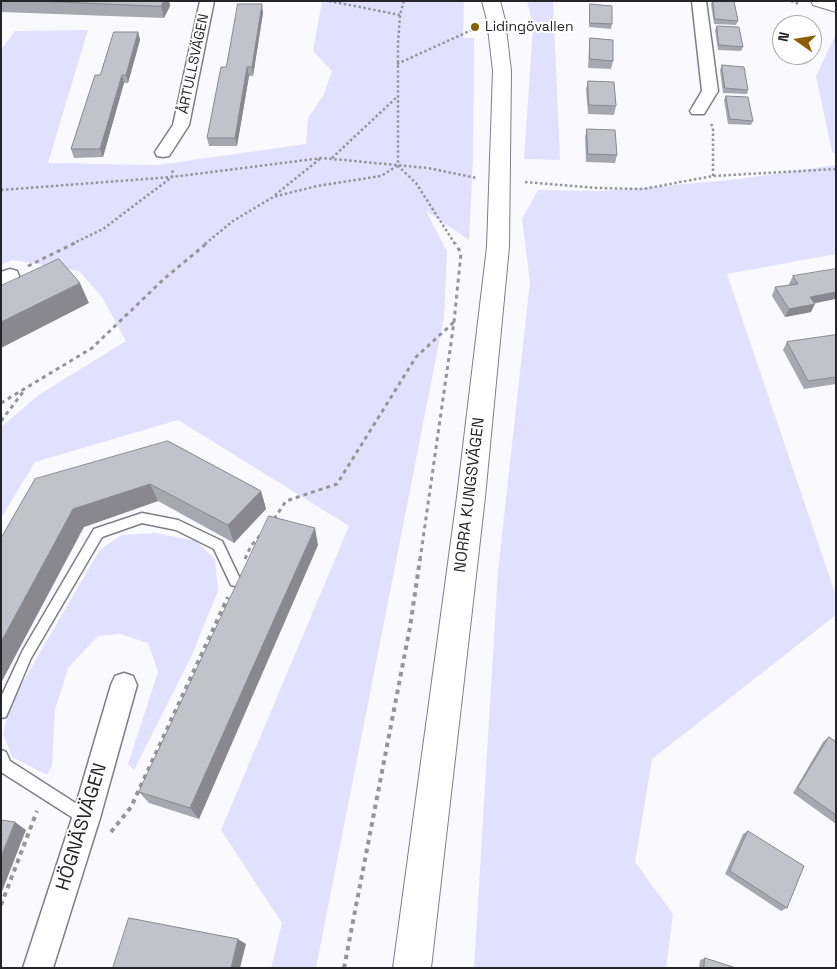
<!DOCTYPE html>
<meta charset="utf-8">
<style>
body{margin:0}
#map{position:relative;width:837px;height:969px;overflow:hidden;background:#fafafe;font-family:"Space Grotesk",sans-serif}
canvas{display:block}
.frame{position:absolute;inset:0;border:2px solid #252529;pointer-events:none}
.north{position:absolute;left:772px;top:15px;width:50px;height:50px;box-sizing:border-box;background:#fff;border:1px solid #a8a8a9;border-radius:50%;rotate:283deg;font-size:14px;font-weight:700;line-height:20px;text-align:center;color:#252529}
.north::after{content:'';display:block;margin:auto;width:18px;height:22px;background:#8b5e01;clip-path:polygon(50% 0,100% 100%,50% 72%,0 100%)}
</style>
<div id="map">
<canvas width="837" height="969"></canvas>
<div class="frame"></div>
<div class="north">N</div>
</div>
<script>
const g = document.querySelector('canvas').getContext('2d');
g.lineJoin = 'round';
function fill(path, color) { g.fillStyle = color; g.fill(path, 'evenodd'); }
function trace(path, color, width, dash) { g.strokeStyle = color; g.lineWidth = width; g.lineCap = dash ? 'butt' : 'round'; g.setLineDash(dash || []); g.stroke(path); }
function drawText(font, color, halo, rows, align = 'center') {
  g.font = font + ' "Space Grotesk",sans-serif'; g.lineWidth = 4; g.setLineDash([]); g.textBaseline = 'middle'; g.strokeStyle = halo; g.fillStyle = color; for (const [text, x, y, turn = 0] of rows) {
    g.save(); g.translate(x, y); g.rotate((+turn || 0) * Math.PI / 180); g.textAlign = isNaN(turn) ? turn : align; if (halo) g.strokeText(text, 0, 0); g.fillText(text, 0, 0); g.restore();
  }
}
const green = new Path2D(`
 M322,1H464L463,38H474L473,157L469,240L426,211L447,251L444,317L316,968H271L282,923L221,830L349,526L178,420L35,462L1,518V427L40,394L126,341L102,297L79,271L12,260L1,265V50L15,31L88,30L48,163L157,165L306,144L308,118L323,96L332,71L313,51Z
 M527,1H553L560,160L524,159L533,27Z
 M836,34V154L832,152L816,76Z
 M836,165V254L727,274L836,596V615L652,759L635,862L673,914L666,968H474L498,571L530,282L522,219L538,190L603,191L731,180Z
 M155,533L196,541L215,559L218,591L192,655L134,770L128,764L158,672L148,643L120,634L98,636L68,668L55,710L52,766L47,775L12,757L3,734L10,704L99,551L121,535Z`);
const pathFar2 = new Path2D(`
 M329,1L400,15
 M404,1L400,15L398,43V166L416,183L455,244
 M791,1L799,4
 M397,64L474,29
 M711,124L713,127V176
 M332,158L398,96
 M525,182L597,188L643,189L713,176L836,169
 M1,190L172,177L322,158L428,168L477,178
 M275,195L321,158
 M72,244L103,229L172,177L173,168
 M205,244L233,221L273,197L317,186L381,176L397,166`);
const pathFar1 = new Path2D(`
 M28,266L75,243
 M1,403L92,348L165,278L207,243
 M1,421L23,392
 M274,519L286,501L337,484L416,357L454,322
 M245,559L251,546L262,533
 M420,560L454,322L461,253L455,243`);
const path = new Path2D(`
 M111,832L131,807L228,597
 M1,905L37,811
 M344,968L410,627L420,559`);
const service = new Path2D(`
 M142,513L178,520L222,541L241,581L239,585L235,586L231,585L214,549L176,530L142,523L102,537L31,658L6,717L1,718V697L23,650L94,529Z
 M1,750L6,752L10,761L91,813L93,818L91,823L86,825L81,823L1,772Z`);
const minor = new Path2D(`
 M200,1H214L189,125L169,156L163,157L157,156L155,152L173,125Z
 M692,1H706L718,91L704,114H692L690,111L702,91Z
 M10,269L17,271L19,276L17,281L1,287V272Z
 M124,673L133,676L137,685L100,818L53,968H23L72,818L111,685L115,676Z`);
const tertiary = new Path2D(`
 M811,1H836V12L813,5Z`);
const secondary = new Path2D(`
 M482,1H500L505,20L511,71L509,247L485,497L431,968H393L457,497L487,247L493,71L487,20Z`);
const wall = new Path2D(`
 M1,1H169L170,6L164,18L1,12Z
 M712,1H734L738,21L736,25L714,24L711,4Z
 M590,4L612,24L611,29L589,27Z
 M263,13L253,76H249L237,146H209L207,138Z
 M717,26L743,47L741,51L718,50L715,30Z
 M138,32L140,40L128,83H124L103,157L74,158L71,149L100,75Z
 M590,38L613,61L611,69L588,68L589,47Z
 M722,65L748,90L747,94L723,93L720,70Z
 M588,81L616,106L614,115L588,114L586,89Z
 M726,96L753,121L751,125L728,124L724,100Z
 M587,129L617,155L615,163L586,162L585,137Z
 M793,276L814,303L811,312L785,317L772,296L775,287L789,285V284Z
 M836,335V384L804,389L783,350L787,342Z
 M168,441L261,491L266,509L234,543L158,501L84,527L1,538Z
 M318,545L199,819L149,803L139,792Z
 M829,737L836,742V824L793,793L823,742Z
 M748,831L787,908L781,911L725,874L743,834Z
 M705,958L736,968H699L700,960Z`);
const shadedWall = new Path2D(`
 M164,1H169L170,6L164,18L161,6Z
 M262,4L263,13L253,76L252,67Z
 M138,32L140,40L128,83L126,75Z
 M247,67L249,76L237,146L235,138Z
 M122,75L124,83L103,157L100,149Z
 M80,283L89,303L1,348V322Z
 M836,289V299L806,305L810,297Z
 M815,304L811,312L785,317L789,309Z
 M150,484L158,501L84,527L1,683V642L73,509Z
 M261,491L266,509L234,543L228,525Z
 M315,528L318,545L199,819L190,808Z
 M15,822L26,830L1,894V857Z
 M238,939L246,944L240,968H231Z`);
const building = new Path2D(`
 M36,1H164L161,6Z
 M713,1H734L738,21L715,19Z
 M238,4H262L252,67H247L235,138H207L221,67H226Z
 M590,4L612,6V24L590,23Z
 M717,26L739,27L743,47L719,45Z
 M114,32H138L126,75H122L100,149H71L95,75H100Z
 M590,38L613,40V61L590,59Z
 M722,65L744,67L748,90L725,88Z
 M588,81L614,82L616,106L589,105Z
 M726,96L748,97L753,121L730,119Z
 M587,129L615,130L617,155L588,154Z
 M59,259L80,283L1,322V286Z
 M836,269V292L810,297L815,304L789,309L775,287L798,284L793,276Z
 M836,335V377L808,381L787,342Z
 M168,441L261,491L228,525L150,484L73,509L1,642V538L35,479Z
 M269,516L315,528L190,808L139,792Z
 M829,737L836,742V815L798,788Z
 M1,820L15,822L1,857Z
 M748,831L804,866L787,908L730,871Z
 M129,918L238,939L231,968H113Z
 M705,958L736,968H704Z`);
const markers = [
 [475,27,5,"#8b5e01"]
];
const farPoinames = [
 ["Lidingövallen",485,27]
];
const farStreetnames = [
 ["ÅRTULLSVÄGEN",194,64,-78]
];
const streetNames = [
 ["NORRA KUNGSVÄGEN",470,495,-83]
];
const nearStreetnames = [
 ["HÖGNÄSVÄGEN",82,827,-73]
];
fill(green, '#e1e1ff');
trace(service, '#7e7e87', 3);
trace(minor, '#7e7e87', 3);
trace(tertiary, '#7e7e87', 2);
trace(secondary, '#7e7e87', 2);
trace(pathFar2, '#959599', 2.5, [2.5, 2.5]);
trace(pathFar1, '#959599', 3, [4, 4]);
trace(path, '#959599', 4, [4.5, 4.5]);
fill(service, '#fff');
fill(minor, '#fff');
fill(tertiary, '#fff');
fill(secondary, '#fff');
fill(wall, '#a7a7af');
fill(shadedWall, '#88888e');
fill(building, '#c2c2cb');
trace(building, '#88888e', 1);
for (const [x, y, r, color] of markers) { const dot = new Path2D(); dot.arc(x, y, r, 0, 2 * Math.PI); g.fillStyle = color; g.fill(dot); trace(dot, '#fff', 2); }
drawText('14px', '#252529', '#fff', farPoinames, 'left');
drawText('14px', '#252529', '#fff', farStreetnames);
drawText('16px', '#252529', '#fff', streetNames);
drawText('19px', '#252529', '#fff', nearStreetnames);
</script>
